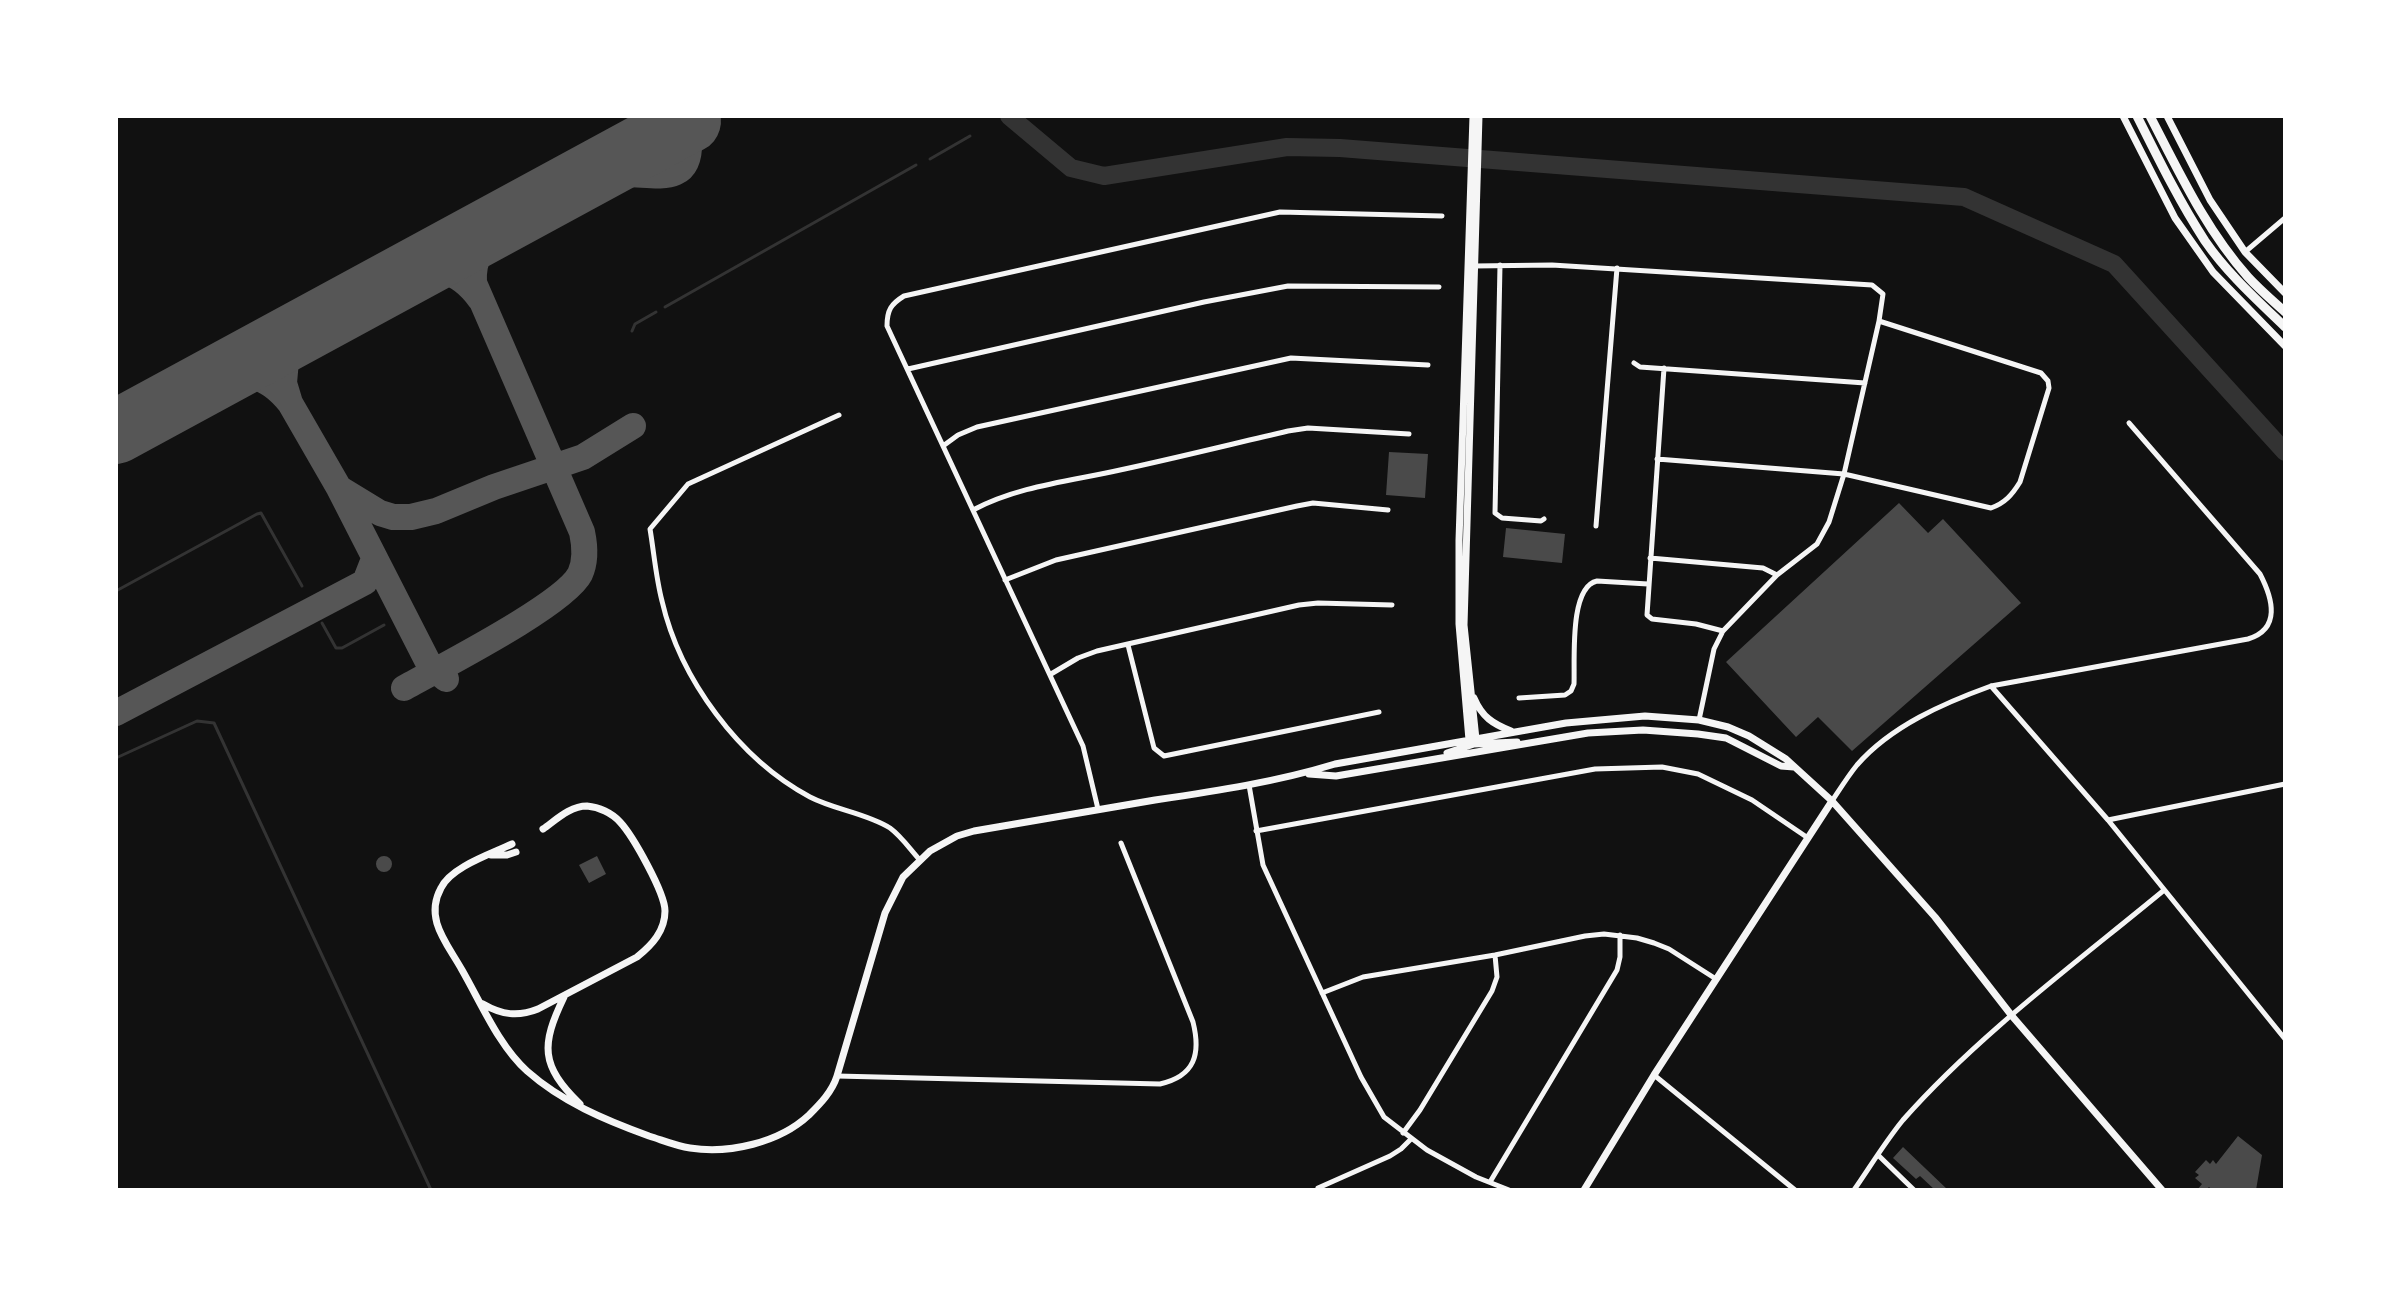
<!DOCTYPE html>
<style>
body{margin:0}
#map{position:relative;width:2401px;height:1306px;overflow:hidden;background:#111;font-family:Barlow,sans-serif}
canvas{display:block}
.frame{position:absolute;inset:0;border:118px solid #fff;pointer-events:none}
</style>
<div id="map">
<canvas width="2401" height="1306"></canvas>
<div class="frame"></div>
</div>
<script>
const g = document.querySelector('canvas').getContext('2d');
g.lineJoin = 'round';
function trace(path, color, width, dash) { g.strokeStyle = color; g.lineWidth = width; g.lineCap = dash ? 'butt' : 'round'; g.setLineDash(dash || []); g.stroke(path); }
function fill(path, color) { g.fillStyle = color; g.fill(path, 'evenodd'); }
const stream = new Path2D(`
 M930,159L970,136
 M665,307L916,165
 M632,331L635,324L656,312
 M116,591L257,514L261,513L302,586
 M322,623L336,648H342L384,625
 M116,758L197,721L214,723L431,1190`);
const river = new Path2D(`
 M1009,116L1071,168L1104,176L1287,147L1340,148L1964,197L2114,264L2285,452`);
const taxiway = new Path2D(`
 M661,119L677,124L689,141C691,188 653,173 623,174C607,175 590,180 573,183L618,150L645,125Z
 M397,279C433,267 455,265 480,299
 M309,328L292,348L286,360L284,383L290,403L339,488L430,666L446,679
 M199,386C240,375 260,366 290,403
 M339,488L380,513L393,517H411L436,511L494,487L583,457L633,426
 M404,688C439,668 564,605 580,574C586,561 585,546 582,532L474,283C472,258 484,239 502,223
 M116,713L365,582L374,559`);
const runway = new Path2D(`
 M116,432L689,121`);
const building = new Path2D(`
 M1389,452L1428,454L1425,498L1386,495Z
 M1899,503L1928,533L1943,519L2021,603L1852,751L1818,717L1796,737L1726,662Z
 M1506,528L1565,534L1562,563L1503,557Z
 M597,856L606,874L589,883L579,865Z
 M376 864a8 8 0 1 1 16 0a8 8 0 1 1-16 0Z
 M2238,1136L2262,1155L2256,1190H2212L2209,1187L2206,1190H2197L2202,1184L2195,1178L2199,1175L2195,1172L2206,1160L2210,1164L2213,1160L2216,1164Z
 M1903,1147L1948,1190H1935L1920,1176L1916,1179L1893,1158Z`);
const minor = new Path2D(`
 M2245,252L2285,218
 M1500,265L1495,513L1502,518L1541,521L1544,519
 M1474,266L1552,265L1872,285L1883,294L1879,321L1844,474L1829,522L1817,544L1777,575L1723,631L1714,649L1699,720
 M1634,363L1640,367L1865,383
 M1664,368L1647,615L1652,619L1696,624L1723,631
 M908,369L1204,302L1288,286L1439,287
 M839,415L688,484L650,529C654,553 656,578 662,601C680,679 739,759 810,797C835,810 866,813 890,828C901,836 910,849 919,859
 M943,446L958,435L977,427L1291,358L1428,365
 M1657,459L1844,474L1991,508C2005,503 2012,495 2020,482L2049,388L2048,381L2041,373L1879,321
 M973,510C1018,486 1071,481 1120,470C1176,458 1232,444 1288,431L1308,428L1409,434
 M1596,526L1617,268
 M1650,558L1763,568L1777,575
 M1005,580L1056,560L1297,506L1313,503L1388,510
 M1128,645L1154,748L1164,756L1379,712
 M1051,674L1078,658L1097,651L1299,605L1318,603L1392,605
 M1991,686L2108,820L2285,1039
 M1519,698L1565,695L1571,691L1574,684C1575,660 1569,587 1597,581L1648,584
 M1249,785L1263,865L1361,1077L1384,1117L1427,1150L1476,1177L1509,1190
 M1832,801C1840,789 1848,776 1857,765C1891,726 1944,703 1991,686L2248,639C2281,629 2273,599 2260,574L2129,423
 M1098,809L1083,746L887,326C887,310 891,304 904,296L1280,212L1442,216
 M2108,820L2285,784
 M1256,831L1595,769L1662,767L1698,774L1752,800L1808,838
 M1322,993L1363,977L1495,955L1585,936L1604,934L1637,938L1654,943L1669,949L1716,979
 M1654,1075L1795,1190
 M837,1076L1160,1084C1195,1076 1201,1054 1193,1022L1121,843
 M1403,1133L1420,1110L1492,991L1497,977L1495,955
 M1878,1155L1914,1190
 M1490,1182L1617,970L1620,957V935
 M1318,1188L1390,1156L1401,1149L1411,1139
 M1854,1190C1870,1167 1885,1142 1903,1120C1977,1036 2077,962 2163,891`);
const tertiary = new Path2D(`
 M2123,116L2175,218L2213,272L2285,346
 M2167,116L2210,200L2245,252L2285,293
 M1474,698C1482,717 1493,724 1511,731
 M1476,739L1464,625L1479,116
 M1469,740L1459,624V540L1473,116
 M1447,753L1474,744L1517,742
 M1309,774L1336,776L1588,733L1643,730L1698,734L1726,738L1781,766L1794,767
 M512,844C491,854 451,867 441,888C424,919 447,943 462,970C481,1003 499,1046 527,1071C562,1102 605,1120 649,1136C662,1140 676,1146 690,1148C729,1154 779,1143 809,1115C820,1104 832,1092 837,1076L885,913L903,877L930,851L957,836L974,831C1034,821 1094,810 1155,800C1216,791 1276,782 1335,764L1566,723L1645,716L1699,720L1728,727L1749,736L1786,759L1832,801L1935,917L2012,1016L2162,1190
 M491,855H507L516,852
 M564,997C541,1045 540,1065 580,1104
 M483,1004C502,1015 518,1017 538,1009L637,957C652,945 665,931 665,911C665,893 633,836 620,822C612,813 599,807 587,806C570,806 556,820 543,829
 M1584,1190L1654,1075L1832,801`);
const trunk = new Path2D(`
 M2137,116C2158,158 2179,201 2205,241C2227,273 2257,300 2285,327
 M2150,116C2179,172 2206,230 2248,277C2260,290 2273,301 2285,312`);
trace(stream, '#333', 3);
trace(river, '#333', 18);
trace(taxiway, '#565656', 26);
trace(runway, '#565656', 64);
fill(building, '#4a4a4a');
trace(minor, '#f5f5f5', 5);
trace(tertiary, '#f5f5f5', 7);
trace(trunk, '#f5f5f5', 9);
</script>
